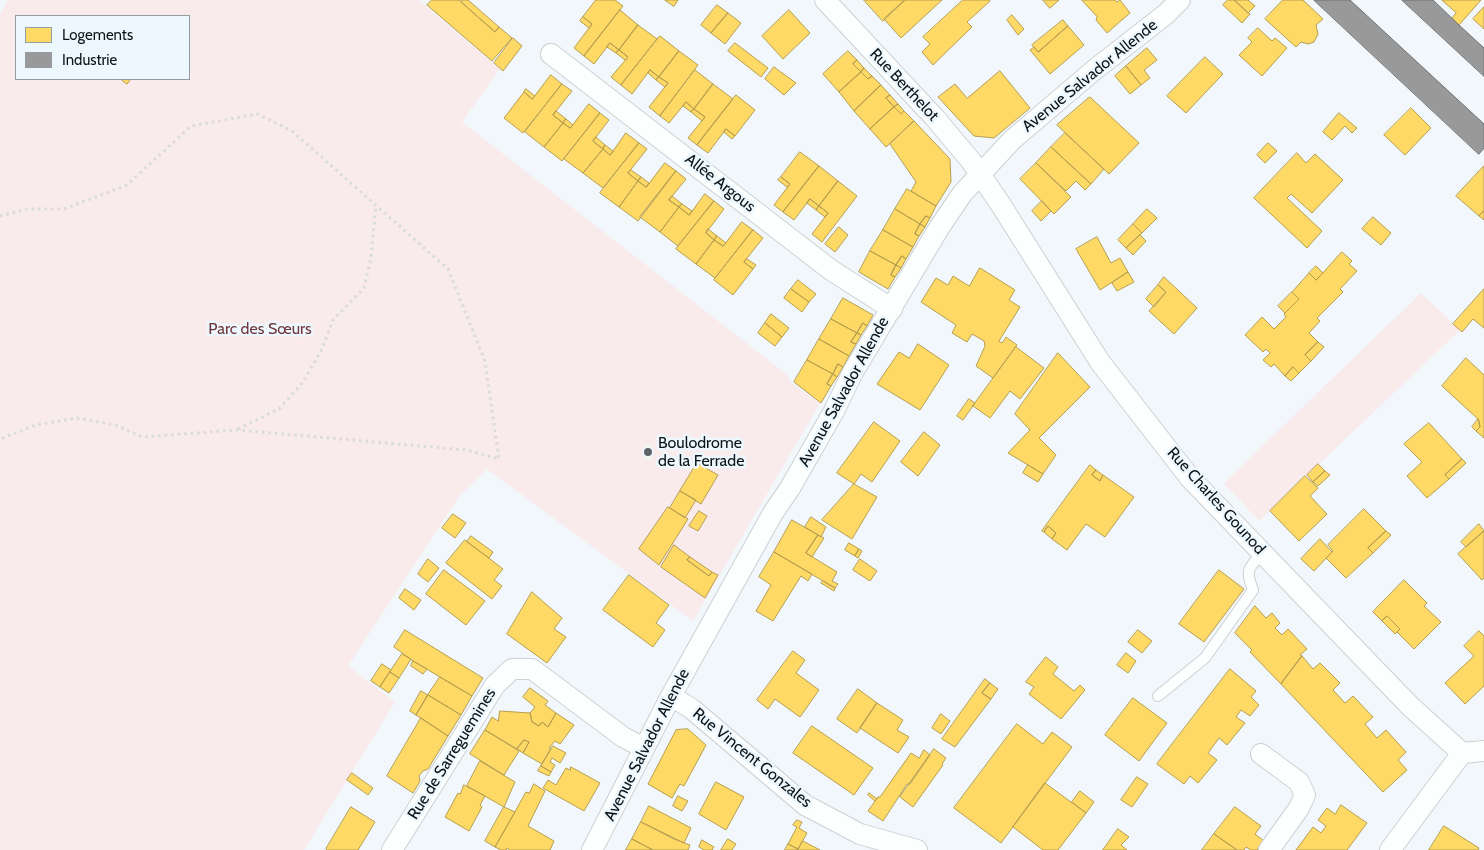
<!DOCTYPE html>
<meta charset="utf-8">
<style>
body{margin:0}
#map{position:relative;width:1484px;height:850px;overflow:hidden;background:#f1f7fa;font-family:Cabin,sans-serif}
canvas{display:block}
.legend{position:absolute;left:15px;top:15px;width:175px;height:65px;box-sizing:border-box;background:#edf8fe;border:1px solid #939da2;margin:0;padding:6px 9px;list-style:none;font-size:15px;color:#0d1417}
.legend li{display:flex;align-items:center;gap:10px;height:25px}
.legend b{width:25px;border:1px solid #939da2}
</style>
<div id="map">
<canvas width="1484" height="850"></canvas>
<ul class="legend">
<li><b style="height:14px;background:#ffd966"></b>Logements</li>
<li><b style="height:14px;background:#999"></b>Industrie</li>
</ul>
</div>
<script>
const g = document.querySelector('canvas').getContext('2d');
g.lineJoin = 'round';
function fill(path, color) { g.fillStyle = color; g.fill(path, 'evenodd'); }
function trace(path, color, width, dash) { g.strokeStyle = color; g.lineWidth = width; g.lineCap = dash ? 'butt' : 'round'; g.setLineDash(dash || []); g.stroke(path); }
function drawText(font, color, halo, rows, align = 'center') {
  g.font = font + ' Cabin,sans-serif'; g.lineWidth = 5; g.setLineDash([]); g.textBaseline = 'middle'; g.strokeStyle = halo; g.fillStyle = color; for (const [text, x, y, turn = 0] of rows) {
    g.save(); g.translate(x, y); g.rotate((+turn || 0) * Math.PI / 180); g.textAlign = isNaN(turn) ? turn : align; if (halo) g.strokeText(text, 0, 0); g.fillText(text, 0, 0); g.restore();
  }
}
const green = new Path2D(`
 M8,0H419L500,69L462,122L781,370L790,378L789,381L820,403L693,621L487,469L460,495L348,666L395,702L304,850H0V15ZM16,16H189V79H16Z
 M1421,293L1460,330L1259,521L1224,483Z`);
const homes = new Path2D(`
 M432,0H459L495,32L499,27L512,38L492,61L427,5Z
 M462,0H468L499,27L495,32L461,2Z
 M596,0H615L623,6L584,56L574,48L592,24L583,17Z
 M665,0H678L674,6Z
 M864,0H905L883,21Z
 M905,0H942L901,38L884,19Z
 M963,0H989L990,1L967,22L972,27L933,65L922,52L930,44L923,37Z
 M1043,0H1059L1050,8Z
 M1082,0H1115L1117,2L1120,0L1130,13L1107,33L1096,20L1097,17Z
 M1228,0H1234L1250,14L1242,23L1223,5Z
 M1235,0H1248L1255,6L1248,13Z
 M1283,0H1303L1323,19L1316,25L1318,34L1314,42L1308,44L1301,42L1296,47L1265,19Z
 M1442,0H1481L1459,25L1452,18L1456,13Z
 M717,5L728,13L711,33L701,25Z
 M1484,7V29L1473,19Z
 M620,10L638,25L619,50L610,43L594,64L584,56Z
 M789,10L810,33L783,59L762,36Z
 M728,13L741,23L725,44L711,33Z
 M1012,15L1024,29L1018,35L1007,20Z
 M583,17L592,24L589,28L580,21Z
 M1063,20L1068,26L1038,52L1032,45Z
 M638,25L657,39L621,85L611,77L628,57L619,50Z
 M1068,26L1084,45L1050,74L1030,50L1034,47L1038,52Z
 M1258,28L1272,41L1275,38L1287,48L1262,76L1239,55L1252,42L1248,38Z
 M660,36L679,51L659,77L650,70L632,94L621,85Z
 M513,38L522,46L503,71L494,63Z
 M610,43L619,50L616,53L607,47Z
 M735,43L768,68L761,77L728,51Z
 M1147,48L1157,60L1144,70L1150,78L1141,85L1126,66Z
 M619,50L628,57L625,60L616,53Z
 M679,51L698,65L660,116L649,107L668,83L659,77Z
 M848,51L857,60L853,64L861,72L839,92L823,74Z
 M1205,57L1223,74L1186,113L1167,96Z
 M857,60L864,68L861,72L853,64Z
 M1126,66L1141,85L1130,94L1115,76Z
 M774,67L796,83L784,95L765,79Z
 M864,68L872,76L868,79L861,72Z
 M650,70L659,77L656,80L648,73Z
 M695,70L713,84L694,109L686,102L669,123L660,116Z
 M1000,71L1030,108L994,138L974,136L938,97L955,84L967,98Z
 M861,72L868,79L872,76L881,85L854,111L839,92Z
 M551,75L562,84L523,133L504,118L524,92L532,99Z
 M659,77L668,83L665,87L656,80Z
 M121,79H131L127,84Z
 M562,84L572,91L553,115L563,123L544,147L525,132Z
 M713,84L733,99L697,145L688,138L705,117L694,109Z
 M881,85L890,95L886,98L894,107L870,129L854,111Z
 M526,89L535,96L532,99L524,92Z
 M736,95L755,110L735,136L726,129L708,153L697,145Z
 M890,95L898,104L894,107L886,98Z
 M1090,97L1139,143L1109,174L1057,125Z
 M686,102L694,109L691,112L683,106Z
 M589,104L600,113L562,161L544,147L563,123L570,128Z
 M898,104L904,111L901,114L894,107Z
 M894,107L901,114L904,111L914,121L886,147L870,129Z
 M1411,108L1431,128L1405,155L1384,135Z
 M694,109L705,117L702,121L691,112Z
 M556,111L566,119L563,123L553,115Z
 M600,113L609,120L593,141L603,149L583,173L564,159Z
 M1339,113L1357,128L1352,133L1345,126L1332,140L1323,132Z
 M566,119L573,125L570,128L563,123Z
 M914,121L950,159L951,182L936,206L911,191L916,182L890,144Z
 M726,129L735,136L732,139L724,132Z
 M626,133L639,143L603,188L583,173L603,149L610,155Z
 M1065,133L1104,169L1091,184L1051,147Z
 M596,137L605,145L603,149L593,141Z
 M639,143L647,149L628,173L638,181L619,207L600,193Z
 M1268,143L1277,151L1265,163L1257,155Z
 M605,145L613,151L610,155L603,149Z
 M1051,147L1091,184L1085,190L1076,181L1066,191L1036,163Z
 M800,152L819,166L783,212L774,205L790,184L781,177Z
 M1297,153L1306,163L1315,154L1343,180L1312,213L1291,194L1287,198L1322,231L1307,248L1254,198Z
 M665,163L676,171L638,221L619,207L638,181L646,187Z
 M1036,163L1071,197L1054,214L1020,179Z
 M819,166L838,181L819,206L810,199L794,220L783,212Z
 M1484,166V211L1479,216L1456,196Z
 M631,170L641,177L638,181L628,173Z
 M676,171L686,179L669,200L679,207L660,232L640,217Z
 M641,177L649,183L646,187L638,181Z
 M781,177L790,184L787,187L778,180Z
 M838,181L857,196L822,242L812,234L828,213L819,206Z
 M907,189L936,206L930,218L926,216L920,224L895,209Z
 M705,194L714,201L678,246L660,232L679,207L689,215Z
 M672,196L682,204L679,207L669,200Z
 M810,199L819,206L816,210L807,203Z
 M714,201L724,209L706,233L714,240L696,264L676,249Z
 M1042,201L1051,211L1041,221L1032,211Z
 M682,204L692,211L689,215L679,207Z
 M819,206L828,213L825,217L816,210Z
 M895,209L920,224L915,234L919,236L913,247L883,230Z
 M1147,209L1157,218L1142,233L1133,224Z
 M1484,211V220L1479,216Z
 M926,216L930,218L925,227L920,224Z
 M1373,217L1391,233L1381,245L1362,229Z
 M742,222L753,230L715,278L696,264L714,240L723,246Z
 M920,224L925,227L919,236L915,234Z
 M1133,224L1142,233L1126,248L1118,240Z
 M839,227L848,235L835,252L825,244Z
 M708,229L717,236L714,240L706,233Z
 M753,230L763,238L744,262L753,269L733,295L714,280Z
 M883,230L913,247L906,259L902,256L896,265L870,251Z
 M1140,235L1146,241L1133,255L1126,248Z
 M717,236L726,243L723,246L714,240Z
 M1097,237L1111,263L1120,258L1128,272L1100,290L1076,249Z
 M870,251L896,265L891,275L895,277L888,289L859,272Z
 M1342,252L1352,261L1349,264L1357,271L1340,289L1343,292L1317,318L1320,321L1309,333L1318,342L1305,355L1311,361L1299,373L1293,367L1285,376L1274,364L1271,367L1263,360L1270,353L1266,349L1263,352L1245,335L1262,317L1274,329L1286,317L1284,314L1299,299L1292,292L1309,273L1316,280Z
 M902,256L906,259L901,268L896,265Z
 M747,259L756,265L753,269L744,262Z
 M896,265L901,268L895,277L891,275Z
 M1316,266L1323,273L1316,280L1309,273Z
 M980,268L1015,290L1009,300L1020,307L999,341L1002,343L1006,337L1017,345L993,378L976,366L985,346L984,341L972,334L967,342L952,333L956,325L921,302L936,278L948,285L953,276L969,286Z
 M1128,272L1134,282L1117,291L1112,283Z
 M1164,277L1197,308L1174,334L1149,311L1166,292L1158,285Z
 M798,280L816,294L809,302L791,289Z
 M1158,285L1166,292L1154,307L1146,299Z
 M791,289L809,302L802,312L784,298Z
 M1484,289V328L1473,319L1462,332L1453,324Z
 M1292,292L1299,299L1285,313L1278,306Z
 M843,298L873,315L867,326L863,323L857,333L831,319Z
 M771,314L789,328L782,337L765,323Z
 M831,319L857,333L851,342L856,344L849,356L819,339Z
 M765,323L782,337L775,346L758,333Z
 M863,323L867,326L861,335L857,333Z
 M857,333L861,335L856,344L851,342Z
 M819,339L849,356L843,367L838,364L833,374L807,360Z
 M1318,342L1324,347L1311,361L1305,355Z
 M918,344L949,365L920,410L877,384L899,352L909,358Z
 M1016,347L1044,368L1020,399L1010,391L990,418L973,406Z
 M1058,353L1090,387L1039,438L1056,455L1043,474L1008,453L1030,430L1015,414Z
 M1466,358L1484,375V438L1476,431L1480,427L1479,420L1442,386Z
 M807,360L833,374L827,384L831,386L821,403L794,382Z
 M838,364L843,367L837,377L833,374Z
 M1293,367L1299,373L1291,381L1285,376Z
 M833,374L837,377L831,386L827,384Z
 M969,399L975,403L963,420L957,416Z
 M1478,419L1480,427L1476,431L1472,427Z
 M874,422L900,441L872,482L861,474L854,484L837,473Z
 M1429,423L1462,459L1445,475L1449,479L1427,498L1407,476L1422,462L1404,444Z
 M924,432L940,445L918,476L901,462Z
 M1462,459L1466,463L1449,479L1445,475Z
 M697,463L718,475L701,504L680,491Z
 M1318,464L1325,471L1313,482L1307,475Z
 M1028,465L1043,474L1038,482L1023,473Z
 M1090,465L1096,470L1092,475L1100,481L1103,475L1134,497L1105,537L1086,524L1067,550L1052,539L1056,533L1048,526L1044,532L1042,531Z
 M1096,470L1103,475L1100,481L1092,475Z
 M1325,471L1330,475L1318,486L1313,482Z
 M1305,476L1318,488L1310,496L1327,514L1299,541L1270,511Z
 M854,484L877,497L852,539L822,520Z
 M680,491L696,500L685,518L670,508Z
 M668,507L688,519L659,565L639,549Z
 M1364,509L1386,531L1368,548L1373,553L1346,578L1326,558L1333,551L1328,545Z
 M699,511L707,516L698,531L689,526Z
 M453,514L466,523L455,538L442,528Z
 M811,517L826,527L821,537L805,527Z
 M792,520L818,535L806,553L837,572L832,581L838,584L835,588L774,552Z
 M1479,524L1484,531L1466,547L1461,542Z
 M1048,526L1056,533L1052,539L1044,532Z
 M1386,531L1391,535L1373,553L1368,548Z
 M1484,531V578L1482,580L1458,554Z
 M818,535L824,538L812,557L806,553Z
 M471,536L493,552L489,558L467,542Z
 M1320,539L1332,552L1314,571L1301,559Z
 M465,540L503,569L494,580L502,586L492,599L446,563Z
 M849,543L859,549L855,556L845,550Z
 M674,545L690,557L687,560L709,576L712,572L718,575L705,598L661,567Z
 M859,549L862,551L858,558L855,556Z
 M774,552L812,574L808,581L801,576L773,621L756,611L771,585L759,577Z
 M690,557L712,572L709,576L687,560Z
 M428,559L439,568L428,582L418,574Z
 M860,559L877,571L870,581L853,570Z
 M444,570L485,601L466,625L426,594Z
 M1219,570L1244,589L1204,642L1179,624Z
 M629,575L669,605L656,623L665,630L653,647L603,610Z
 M1404,580L1427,603L1424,606L1441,622L1414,649L1397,632L1400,629L1387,616L1382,621L1373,612Z
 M823,581L835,588L834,591L821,583Z
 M405,589L421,600L414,610L399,598Z
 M532,592L562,618L554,629L566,637L547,663L507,634Z
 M1255,606L1266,618L1272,613L1280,623L1275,628L1282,635L1288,629L1307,649L1300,655L1302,656L1281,684L1250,652L1252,650L1235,633Z
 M1387,616L1400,629L1395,634L1382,621Z
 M405,630L483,678L472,696L413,661L394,647Z
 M1138,630L1152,641L1142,653L1128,642Z
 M1479,631L1484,636V686L1465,704L1445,683L1474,656L1464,646Z
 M793,651L805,660L796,673L819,690L800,717L775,699L768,709L757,700Z
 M1126,653L1136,661L1128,673L1117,665Z
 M402,654L411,659L399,678L390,672Z
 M1302,656L1313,669L1320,663L1340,683L1333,690L1345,703L1353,696L1373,717L1365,724L1377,738L1386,730L1406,752L1398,760L1407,770L1383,792L1281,684Z
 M1046,657L1058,667L1053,674L1074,691L1080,685L1085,690L1061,719L1029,694L1034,687L1026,682Z
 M413,661L427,669L423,674L411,666Z
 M382,664L391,670L380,687L371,681Z
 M1230,669L1256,691L1251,697L1259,705L1250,716L1241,710L1236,717L1245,723L1227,745L1219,738L1208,753L1217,760L1198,783L1190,776L1184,784L1157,764Z
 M390,672L399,678L389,693L380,687Z
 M440,677L472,696L461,715L428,695Z
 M985,679L990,683L982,693L991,699L955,747L942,739Z
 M990,683L998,689L991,699L982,693Z
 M530,688L548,701L545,705L556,713L548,727L542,722L539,726L532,722L530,713L535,707L523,697Z
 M858,689L877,703L857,733L837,719Z
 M421,691L428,695L416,715L410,711Z
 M428,695L461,715L448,736L416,715Z
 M1133,698L1167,723L1139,761L1105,735Z
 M877,703L903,720L897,730L909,737L898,753L860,728Z
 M500,711L530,713L532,722L539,726L542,722L548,727L556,713L574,725L560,744L555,741L549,748L551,749L542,764L523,753L529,742L524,740L517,749L485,730L492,717L498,721Z
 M941,714L950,721L941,734L932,728Z
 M421,718L448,736L428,769L423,771L419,776L420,781L413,793L387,776Z
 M1017,724L1043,744L1052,732L1072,747L1001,843L954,808Z
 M812,726L873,768L854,795L793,753Z
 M688,729L706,745L684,786L680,784L672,798L648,784L676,730Z
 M485,730L519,751L504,775L470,754Z
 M524,740L529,742L523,753L517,749Z
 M553,746L566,753L560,763L552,758L550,762L555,765L551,772L541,766Z
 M934,749L946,758L942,764L943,765L913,807L900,797Z
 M924,750L930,755L910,784H907L883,821L868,811L878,797H880L911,753L919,758Z
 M480,761L515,782L504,807L467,786Z
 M541,766L551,772L549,776L538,771Z
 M571,767L600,783L584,811L543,788L548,780L556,785L566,768L570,770Z
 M352,773L373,788L368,795L347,780Z
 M1137,777L1148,784L1132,807L1121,800Z
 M716,782L744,797L726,830L699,814Z
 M1045,783L1086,813L1058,850H1043L1013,827Z
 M534,784L545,791L528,826L554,841L550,850H510L507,848L506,850H501L495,847L526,792L529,793Z
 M464,785L485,796L480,805L482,807L469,831L445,817L458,793L460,794Z
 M1080,791L1094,802L1086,813L1072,802Z
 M869,793L877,799L875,801L868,795Z
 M678,796L688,801L682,811L673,806Z
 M1341,805L1367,823L1347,850H1296L1313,827L1321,833L1326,826L1318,820L1327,808L1335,814Z
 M649,806L691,828L684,843L641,822Z
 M351,807L375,822L358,850H327L326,849Z
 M504,807L515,812L495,847L485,841Z
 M1235,807L1261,826L1255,834L1264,841L1257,850H1251L1246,847L1244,850H1237L1214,834Z
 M797,820L802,822L799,828L807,833L798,849L788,844L797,827L793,825Z
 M641,822L674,839L690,845L688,850H653L632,839Z
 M1444,826L1479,848L1478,850H1429Z
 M1118,829L1129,837L1121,845L1127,850H1103Z
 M1214,834L1237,850H1202Z
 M632,839L653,850H626Z
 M728,839L736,844L732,850H721Z
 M702,840L714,847L712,850H704L699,847Z
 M803,841L820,850H798Z
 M788,844L798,849V850H785Z`);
const industry = new Path2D(`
 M1314,0H1350L1484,124V148L1479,154Z
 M1402,0H1433L1459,25L1484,48V76Z`);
const path = new Path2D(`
 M0,216L28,209H64L127,185L191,126L258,114L292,131L448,269L485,361L499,459L467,450L237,430L142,437L115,425L77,418L36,425L0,439
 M238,429L279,409L303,382L321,351L333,320L364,288L371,258L376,205`);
const lane = new Path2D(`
 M1158,696L1205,658L1253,590C1245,570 1248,568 1263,553`);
const street = new Path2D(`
 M825,0L935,118L971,161L1001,205L1100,362L1190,478L1410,706L1462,753L1484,751
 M551,54L831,270L892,309
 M671,696L692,709L805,805L860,834L917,850
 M1261,754L1299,782L1305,795L1299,808L1269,850
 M392,850L495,685L512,669H532L623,737L644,748
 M592,850L671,696L773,513L790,488L834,411L853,372L939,228L962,194L1012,140L1093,71L1166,14L1180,0
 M1390,850L1462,753`);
const markers = [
 [648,452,5,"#5d6366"]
];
const streetNames = [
 ["Avenue Salvador Allende",1090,76,-39],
 ["Rue Berthelot",904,85,47],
 ["Allée Argous",720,183,38],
 ["Avenue Salvador Allende",844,392,-61],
 ["Rue Charles Gounod",1216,501,48],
 ["Avenue Salvador Allende",647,745,-63],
 ["Rue de Sarreguemines",452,754,-58],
 ["Rue Vincent Gonzales",752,758,39]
];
const parkNames = [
 ["Parc des Sœurs",260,329]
];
const poiNames = [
 ["Boulodrome",658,443],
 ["de la Ferrade",658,461]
];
fill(green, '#f9eaec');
fill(homes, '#ffd966');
trace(homes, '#b69e4e', 1);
fill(industry, '#999');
trace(industry, '#6f7172', 1);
trace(lane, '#cbd1d4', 12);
trace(street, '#cbd1d4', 22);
trace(path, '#d9dbdb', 3, [2.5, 4]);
trace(lane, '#fdfefe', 10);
trace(street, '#fdfefe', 20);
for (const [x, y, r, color] of markers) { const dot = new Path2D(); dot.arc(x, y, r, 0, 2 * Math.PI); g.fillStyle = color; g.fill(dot); trace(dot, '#edf8fe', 2); }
drawText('16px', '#0d1417', '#edf8fe', streetNames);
drawText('16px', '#6f373b', '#edf8fe', parkNames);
drawText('16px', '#0d1417', '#edf8fe', poiNames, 'left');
</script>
